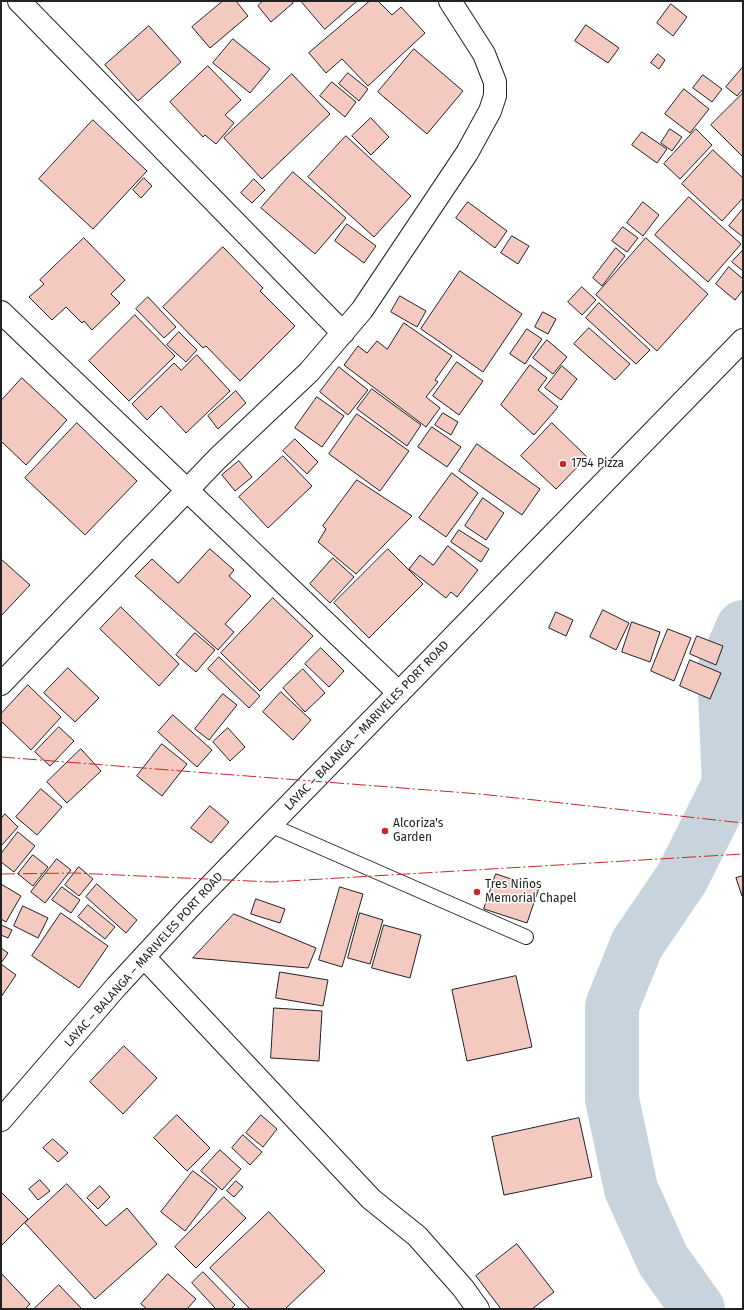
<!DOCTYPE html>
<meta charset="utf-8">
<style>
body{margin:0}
#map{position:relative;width:744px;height:1310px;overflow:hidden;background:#fff;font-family:"Fira Sans",sans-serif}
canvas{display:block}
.frame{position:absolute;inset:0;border:2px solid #222;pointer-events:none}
</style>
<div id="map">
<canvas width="744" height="1310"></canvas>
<div class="frame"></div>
</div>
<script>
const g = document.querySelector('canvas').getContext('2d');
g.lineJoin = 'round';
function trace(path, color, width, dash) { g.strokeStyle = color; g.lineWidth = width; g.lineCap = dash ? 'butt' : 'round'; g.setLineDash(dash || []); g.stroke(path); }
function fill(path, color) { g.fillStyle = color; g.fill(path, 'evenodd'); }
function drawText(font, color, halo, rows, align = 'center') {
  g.font = font + ' "Fira Sans",sans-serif'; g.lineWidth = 3; g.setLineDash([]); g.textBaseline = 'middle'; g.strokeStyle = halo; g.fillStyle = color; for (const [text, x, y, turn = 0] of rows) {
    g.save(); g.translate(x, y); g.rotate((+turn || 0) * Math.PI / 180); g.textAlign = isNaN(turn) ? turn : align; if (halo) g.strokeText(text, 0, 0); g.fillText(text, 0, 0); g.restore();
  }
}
const river = new Path2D(`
 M698,1309L663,1260L631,1189L612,1099V1006L637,944L682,878L729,784L724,670L743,627`);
const building = new Path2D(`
 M223,1H236L248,16L210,48L192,27Z
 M263,1H292L293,3L271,22L258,6Z
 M301,1H357L325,29Z
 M370,1H378L392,15L401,7L425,33L368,86L342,59L326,73L309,53Z
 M671,4L687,17L673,36L657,23Z
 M586,25L619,48L608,63L575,41Z
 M149,26L181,62L138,101L105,65Z
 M233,39L270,69L250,93L213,63Z
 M414,49L463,91L427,134L378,92Z
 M658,54L665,60L659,69L651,63Z
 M208,66L241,100L225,115L234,123L216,144L205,135L203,137L170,102Z
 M743,67V89L737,96L726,87Z
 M348,73L368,89L359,101L339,84Z
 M292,74L330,114L262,179L224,138Z
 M703,75L722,89L712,102L693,88Z
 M332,82L356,102L345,117L320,96Z
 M684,89L709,109L690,133L665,114Z
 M743,93V157L711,125Z
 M371,118L389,137L371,155L352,136Z
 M93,120L147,171L93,229L39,179Z
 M670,129L682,137L672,151L661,143Z
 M696,129L712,145L680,179L664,164Z
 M642,132L667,149L657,163L632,145Z
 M346,136L411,196L374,237L308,177Z
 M713,150L743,178V198L722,221L682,184Z
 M293,172L346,218L315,254L261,208Z
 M144,178L152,186L141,198L133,190Z
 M254,179L265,190L252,203L241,193Z
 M689,197L741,244L708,282L655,235Z
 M468,202L507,231L495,248L456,218Z
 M643,202L659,215L643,236L627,223Z
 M742,210L743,211V237L729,226Z
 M347,224L376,246L364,263L335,241Z
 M623,227L638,238L627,252L612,241Z
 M512,236L529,246L518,264L501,253Z
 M84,238L125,280L111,294L120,303L92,330L84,321L82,323L66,307L52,320L29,297L44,284L40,280Z
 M646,238L708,294L657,351L596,295Z
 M223,247L263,288L260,291L295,326L240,381L206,346L203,348L163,307Z
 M616,248L625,256L602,286L593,278Z
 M743,250V271L732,262Z
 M729,267L743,279V290L735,300L716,284Z
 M460,271L522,314L483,372L421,329Z
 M582,287L596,300L582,315L568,302Z
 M400,296L426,311L417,327L391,312Z
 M148,297L176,327L164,338L136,309Z
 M599,303L650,350L636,364L586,318Z
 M543,312L556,319L548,334L535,327Z
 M135,315L175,356L129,401L89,361Z
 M404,323L452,356L435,380L438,382L426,397L440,408L426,427L344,365L358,346L367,353L377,341L387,349Z
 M589,328L630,364L615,380L574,344Z
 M527,329L542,339L525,364L510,354Z
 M179,332L197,350L186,362L167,345Z
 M547,340L567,357L553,374L533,358Z
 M197,355L230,391L186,433L161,406L147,420L132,404L174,363L181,370Z
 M457,362L483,381L459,415L433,396Z
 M530,365L547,378L538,390L558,407L534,435L501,405Z
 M562,366L577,379L561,400L545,388Z
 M339,367L368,390L348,415L320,392Z
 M22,378L67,420L26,465L1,441V401Z
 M372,389L421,425L407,446L357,409Z
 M236,391L246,403L218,429L208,416Z
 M317,397L344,416L322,447L295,428Z
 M443,413L458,422L451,435L435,425Z
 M357,414L409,451L380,491L329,454Z
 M77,423L137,481L85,535L25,478Z
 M552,423L587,457L556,489L521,456Z
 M432,427L461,447L447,467L418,447Z
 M295,439L318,462L307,474L283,451Z
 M477,444L540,489L522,515L459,471Z
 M283,456L312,486L268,528L239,497Z
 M239,461L252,477L235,491L222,475Z
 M452,473L478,493L446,537L419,518Z
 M357,480L412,516L356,574L318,542L326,529L323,526Z
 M483,498L504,513L486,540L465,526Z
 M459,530L489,549L481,562L451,542Z
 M448,546L478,570L457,597L451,592L446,598L409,569L420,555L433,565Z
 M210,549L234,570L229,576L251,596L225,624L234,632L218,650L135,576L152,559L178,583Z
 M388,549L423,584L369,638L334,603Z
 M333,558L354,577L330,603L310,584Z
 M1,559L30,585L1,616Z
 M273,598L313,636L260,691L221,653Z
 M121,607L179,664L159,686L100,629Z
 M603,610L629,623L616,650L590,637Z
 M556,612L573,620L566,636L549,628Z
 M632,622L660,632L650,662L622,652Z
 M668,629L691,638L674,681L651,671Z
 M195,633L215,650L196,672L176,655Z
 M697,636L723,646L716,665L690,654Z
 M321,648L344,671L329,687L305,664Z
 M219,657L260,696L249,708L208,669Z
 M690,660L721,673L710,699L680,686Z
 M68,668L99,698L75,722L44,693Z
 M303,669L325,693L305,712L283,688Z
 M28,685L61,717L31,750L1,721V714Z
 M281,692L311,720L293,740L263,712Z
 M223,694L237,705L209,740L195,729Z
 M173,715L212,750L197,767L158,732Z
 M59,727L74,741L50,766L35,752Z
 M228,728L245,747L230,761L213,742Z
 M162,744L187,764L162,796L137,776Z
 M81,749L101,771L67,803L47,782Z
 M41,789L62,807L37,835L16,817Z
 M210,806L229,822L211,843L191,828Z
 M5,814L18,827L1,846V819Z
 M18,832L35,846L14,872L1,862V854Z
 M33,855L48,867L33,886L18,874Z
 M57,859L71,870L45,903L31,892Z
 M79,867L93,879L79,896L65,885Z
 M496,874L539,888L527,923L484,909Z
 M743,876V896H742L736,878Z
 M1,884L21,896L6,922L1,919Z
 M97,884L137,920L126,933L86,897Z
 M62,887L80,900L71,913L52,900Z
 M340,887L363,894L342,967L319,960Z
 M256,899L285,909L280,923L251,914Z
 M88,905L115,927L105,939L78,917Z
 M23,906L48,918L38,938L14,926Z
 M61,913L108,946L79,988L32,956Z
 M360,913L383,920L370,964L348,958Z
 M234,914L316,948L308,968L193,958Z
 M1,925L12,930L8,938L1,935Z
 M384,925L421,935L410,978L372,968Z
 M1,948L8,953L1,963Z
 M1,964L16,975L1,997Z
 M280,972L328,980L323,1006L276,998Z
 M516,976L532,1047L467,1061L452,990Z
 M274,1008L322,1011L319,1061L271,1058Z
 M124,1046L157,1078L123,1114L90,1082Z
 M177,1115L210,1148L187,1171L154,1138Z
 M261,1115L277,1129L263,1147L246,1133Z
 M579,1118L592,1177L504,1195L492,1137Z
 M243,1135L262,1152L250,1165L232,1148Z
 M53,1139L68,1153L58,1162L43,1148Z
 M220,1150L241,1169L222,1190L201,1171Z
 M193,1171L217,1189L185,1231L161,1212Z
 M40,1180L50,1191L38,1200L29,1189Z
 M236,1181L243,1187L234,1197L227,1191Z
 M67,1184L106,1226L127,1208L157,1244L95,1299L25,1223Z
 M100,1186L110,1197L98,1209L87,1198Z
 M1,1192L28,1219L1,1246Z
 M224,1197L246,1218L196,1268L175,1247Z
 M269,1212L325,1271L285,1309H250L210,1268Z
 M517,1244L554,1292L532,1309H501L476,1276Z
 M203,1272L235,1305L231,1309H216L192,1283Z
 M1,1273L30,1304L25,1309H1Z
 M168,1274L196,1299L187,1309H147L141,1304Z
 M59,1285L82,1309H34Z`);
const lane = new Path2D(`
 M270,825L526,937`);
const street = new Path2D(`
 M19,1L343,333
 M1,312L399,693
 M1,684L217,459L309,372L362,310L467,153L490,111L495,96V82L484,54L450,1
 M144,957L371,1199L417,1236L463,1288L478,1309`);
const secondary = new Path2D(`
 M1,1120L116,987L189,908L743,340`);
const power = new Path2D(`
 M1,757L480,794L743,823
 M1,874L74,873L272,882L743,854`);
const markers = [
 [563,464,4,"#c62828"],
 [385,831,4,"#c62828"],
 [477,892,4,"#c62828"]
];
const poiNames = [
 ["1754 Pizza",571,464],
 ["Alcoriza's",393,824],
 ["Garden",393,838],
 ["Tres Niños",485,885],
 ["Memorial Chapel",485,899]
];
const streetNames = [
 ["LAYAC – BALANGA – MARIVELES PORT ROAD",367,726,-46],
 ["LAYAC – BALANGA – MARIVELES PORT ROAD",144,960,-48]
];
trace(river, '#c7d3dd', 54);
fill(building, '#f3c9c0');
trace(building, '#222', 1);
trace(lane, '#222', 16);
trace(street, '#222', 24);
trace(secondary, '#222', 24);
trace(lane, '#fff', 14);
trace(street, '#fff', 22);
trace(secondary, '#fff', 22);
trace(power, '#c62828', 1, [14, 3, 2, 3]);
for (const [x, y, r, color] of markers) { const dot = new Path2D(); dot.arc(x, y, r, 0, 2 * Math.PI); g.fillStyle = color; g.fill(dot); trace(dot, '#fff', 1.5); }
drawText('12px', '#222', '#fff', poiNames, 'left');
drawText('12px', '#222', '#fff', streetNames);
</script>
